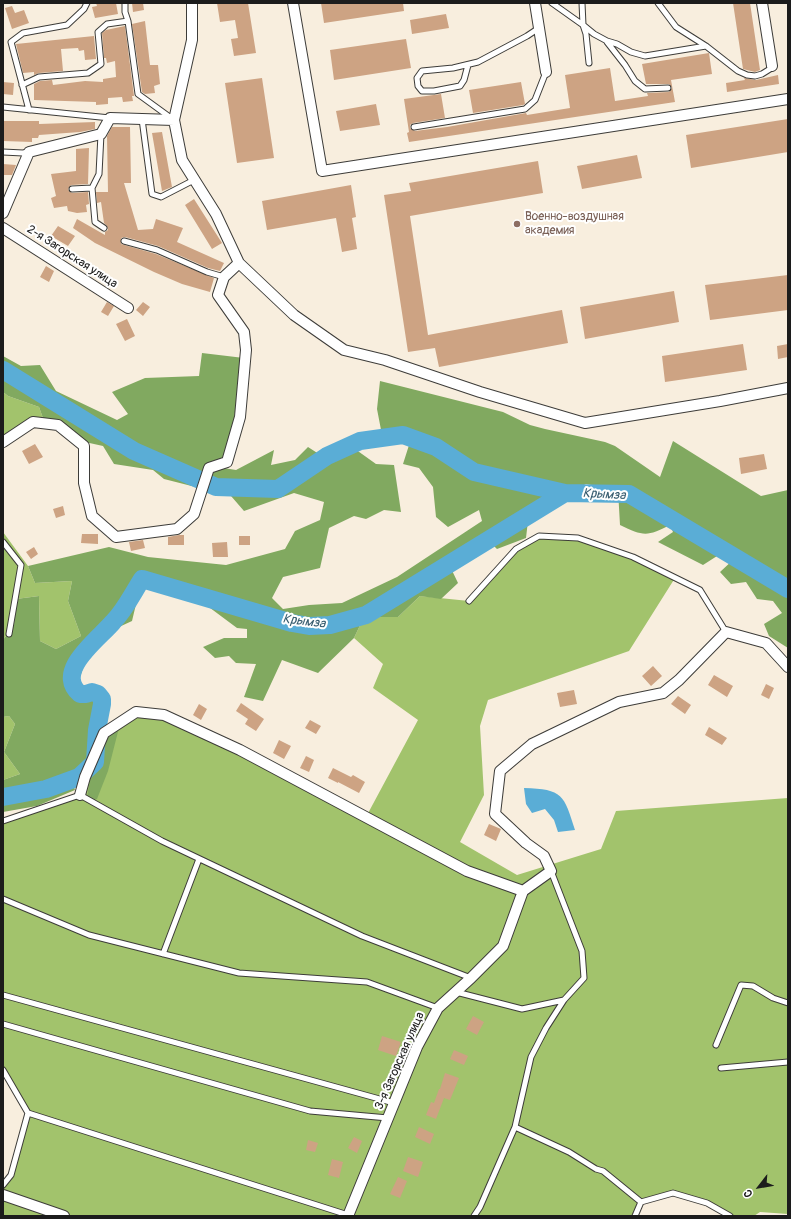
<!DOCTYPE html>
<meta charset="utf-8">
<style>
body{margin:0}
#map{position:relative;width:791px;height:1219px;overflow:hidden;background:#f8eede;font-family:Pangolin,sans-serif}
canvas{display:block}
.frame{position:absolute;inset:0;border:4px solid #1c1c1c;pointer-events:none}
.north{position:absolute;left:739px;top:1167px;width:40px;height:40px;-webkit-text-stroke:3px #fff;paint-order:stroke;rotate:239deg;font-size:11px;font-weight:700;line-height:16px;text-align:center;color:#1c1c1c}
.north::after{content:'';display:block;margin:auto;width:14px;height:18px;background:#1c1c1c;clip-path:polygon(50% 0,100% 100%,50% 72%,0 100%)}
</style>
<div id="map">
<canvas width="791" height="1219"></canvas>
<div class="frame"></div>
<div class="north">С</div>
</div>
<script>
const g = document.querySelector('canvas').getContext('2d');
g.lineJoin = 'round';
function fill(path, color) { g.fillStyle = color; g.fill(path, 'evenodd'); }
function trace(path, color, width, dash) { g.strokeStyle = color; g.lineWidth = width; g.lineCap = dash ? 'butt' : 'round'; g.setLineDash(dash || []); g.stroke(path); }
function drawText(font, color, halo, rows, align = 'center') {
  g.font = font + ' Pangolin,sans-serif'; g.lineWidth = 4; g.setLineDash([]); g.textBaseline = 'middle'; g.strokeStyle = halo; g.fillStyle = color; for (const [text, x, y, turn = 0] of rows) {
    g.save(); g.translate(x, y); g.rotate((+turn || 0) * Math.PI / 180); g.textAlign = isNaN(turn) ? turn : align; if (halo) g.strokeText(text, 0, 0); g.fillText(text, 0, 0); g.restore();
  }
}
const green = new Path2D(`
 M3,392L8,396L39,407L44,421L3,445Z
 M3,532L28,566L35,583L72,581L68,601L81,636L56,649L40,641L39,596L16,599L14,625L3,640Z
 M539,536L578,538L633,557L675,578L629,651L488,700L480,726L484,795L460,842L517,875L601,849L616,811L788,798V1214L760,1212L754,1216H730L707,1203L673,1193L642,1202L635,1216H3V1185L11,1175L28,1113L3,1070V821L80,795L104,733L136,712L164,715L366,817L418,720L373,688L383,664L354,638L364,617H398L420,596L469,601L516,549Z
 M9,716L15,724L4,752L20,774L3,780V717Z`);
const forest = new Path2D(`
 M202,353L244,358L234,418L227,456L211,466L236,470L274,450L271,465L295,460L308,447L325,458L348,444L376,464L394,465L401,512L384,510L366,519L354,516L329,528L320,568L283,577L272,598L283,609L309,605L342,603L397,577L482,521L479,510L448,527L436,517L433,487L419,468L403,464L410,442L382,435L377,409L380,381L503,412L530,425L545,429L605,442L615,446L660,477L673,441L761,496L788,490V648L769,636L764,624L782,613L773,601L757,599L746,582L731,584L720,572L734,559L728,549L703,565L658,542L673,532L670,525C647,537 643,536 620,525L618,490L586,484L529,512L526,538L497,549L487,539L446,558L458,583L441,599L420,596L398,617H364L354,638L318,673L282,660L263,701L244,697L256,664L236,663L229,656L215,658L203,647L224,638H247V629L237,628L194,596L180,584L142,579L132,621L93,639L79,680L94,701L106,733L122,716L108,771L97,799L86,803L92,768L72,779L75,790L37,806L3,812V780L20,774L4,752L15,724L9,716L3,717V640L14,625L16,599L39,596L40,641L56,649L81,636L68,601L72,581L35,583L28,566L109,547L148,557L226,565L285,549L295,531L320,520L324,502L294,493L244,511L231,496L164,479L153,470L114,464L103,446L76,440L44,421L39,407L8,396L3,392V356L21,366L40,365L56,391L117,420L128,414L112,392L145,378L199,376Z`);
const water = new Path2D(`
 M524,788C563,789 564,795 575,830L558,832L554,820L545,809L532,813L526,804Z`);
const river = new Path2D(`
 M3,370L134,451L216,487L278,489L327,456L360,441L403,435L436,447L474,472L565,493
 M3,797L46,789L79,777L95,762L97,730L102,704V699L98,694L92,692L86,694H80C53,671 100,638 113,622C125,610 133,593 142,579L292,623L309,626L330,625L366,615L565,493L629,494L788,589`);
const building = new Path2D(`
 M96,3H116L118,14L95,18L92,7L97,6Z
 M132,3H143L144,10L133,12Z
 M217,3H248L256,53L234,56L231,39L238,38L235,20L220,22Z
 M321,3H403L404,11L324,23Z
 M733,3H750L760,70L755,72L743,69Z
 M12,6L15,13L24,10L29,23L12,29L5,8Z
 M446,14L449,28L412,34L410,20Z
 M145,21L150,65H158L160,84L154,86L155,93L145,94L142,92L132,24Z
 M125,26L134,96H132L133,101L123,102L122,97L108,98V104L96,105V102L34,100V84L40,81L52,80L53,85L85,81L103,82V79L116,77L115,61L107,63L106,58H104L102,33L106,30Z
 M94,36L96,59L85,60L84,50L79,51L78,48L61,49L63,71L39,73L34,75V72L23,73L16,44Z
 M406,39L411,68L334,80L330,50Z
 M709,53L712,74L671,80L675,102L409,142L407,133L409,132L404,99L441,94L445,118L413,123L410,125V128L415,131L447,127L526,113L527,115L570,108L565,75L610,68L615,101L648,96L647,93L669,92L672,88L669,84H646L642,64Z
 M778,75L779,84L727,92L726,83L745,80L744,78L756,80Z
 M262,78L274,158L237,163L225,83Z
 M3,82L14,83L13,95L3,94Z
 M521,82L525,104L523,105L473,113L469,90Z
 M376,104L380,125L340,131L336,111Z
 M788,119V152L691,168L686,135Z
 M3,121H39V124L95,122V129L80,132L39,135L38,138H32V142L3,141Z
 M112,127H130L131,183H124L138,230L153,229L156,219L183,228L177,242L224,263L220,271L208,268L158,246L125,237L121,238V244L156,254L214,278L210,292L182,284L154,272L95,243L73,228L77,219L105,235V232L108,230L107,226L104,223L101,202L97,203L96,192H108L107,136Z
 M162,132L172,187L162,191L152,133Z
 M89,148L88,184L71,185L68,189L69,191L72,193L88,192L89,204L86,205L87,212L77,213L68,211L67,206L54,208L51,198L56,196L51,174L76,171V149Z
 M637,155L642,178L582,189L577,166Z
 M538,161L543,193L410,216L428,335L562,310L568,343L439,367L435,348L408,352L384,195L411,191L409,183Z
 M3,164L16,165L12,175H3Z
 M351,185L356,217L352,218L357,249L342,252L336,218L267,230L262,201Z
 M194,199L222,243L212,249L185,205Z
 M58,226L75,236L68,246L51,236Z
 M46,266L54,271L49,282L40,277Z
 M788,275V310L710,320L705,285Z
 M674,291L679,322L585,339L580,307Z
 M107,302L114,306L108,316L101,312Z
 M143,302L150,307L143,316L136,310Z
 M127,319L135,336L125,341L116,324Z
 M743,344L747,370L665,382L662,356Z
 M788,344V357L778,359L777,346Z
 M35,444L43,457L29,464L22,451Z
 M764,454L767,469L741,474L739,458Z
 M63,506L65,515L56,518L53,509Z
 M82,534H98V544L81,543Z
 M179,535H184V545H168V537Z
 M239,536H250V545H239Z
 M143,540L145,548L131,551L129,542Z
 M227,542L228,557H213L212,543Z
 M34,547L38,554L31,559L26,552Z
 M653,666L662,676L651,686L642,676Z
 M714,675L733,686L727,697L708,685Z
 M766,684L774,688L769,699L761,695Z
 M574,690L577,704L560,707L557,693Z
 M678,696L691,705L685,714L671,704Z
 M241,703L264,719L256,731L245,724L248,719L236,711Z
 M199,704L207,709L201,720L193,715Z
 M310,720L321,726L316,734L305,728Z
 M709,727L727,738L722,745L705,735Z
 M279,740L291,746L284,759L273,753Z
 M306,756L314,760L309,772L300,768Z
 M333,768L351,777L353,775L365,782L359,793L338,782V783L328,778Z
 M489,824L501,829L496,841L484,835Z
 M473,1016L484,1022L477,1035L466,1029Z
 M382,1036L401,1042L396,1056L378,1050Z
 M454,1050L468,1056L464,1065L450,1059Z
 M445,1073L459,1078L450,1100L444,1098L436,1119L426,1115L431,1102L434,1103L439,1089H440Z
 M419,1127L434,1134L430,1144L415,1137Z
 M354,1137L362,1141L357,1153L348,1148Z
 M308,1140L318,1143L315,1152L306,1150Z
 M408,1157L423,1162L418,1177L403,1171Z
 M332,1159L343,1162L339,1178L328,1175Z
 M398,1177L407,1181L400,1198L390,1194Z`);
const service = new Path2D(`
 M125,3V12L128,21L138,94L171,118
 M552,3L583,25L586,34L589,63
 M582,3L583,25L594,34L607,41L617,44L631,52L645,56L706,46
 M658,3L676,27L706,46L738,71L747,75L755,76L762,74L770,69L772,66
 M607,42L625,65L635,81L645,89L668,88
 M468,65L464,80L460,86L434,91H422L418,86L417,78L422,71L453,68L478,62L527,36L539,28
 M22,85L39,77L88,73L101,64L98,32L107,24L128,21
 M3,107L110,118
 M29,110L11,42L23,33L67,25L84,9L87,3
 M142,119L152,194L161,197L194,180
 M414,127L525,109L535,100L546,72
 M101,134L99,174L92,188L95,222L104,228
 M3,152L23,153L28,152
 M72,189L92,188
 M124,241L157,250L207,272L224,277
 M3,542L21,565L9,634
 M469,601L516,549L539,536L578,538L633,557L700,590L726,632
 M3,821L80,795L162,841L362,936L471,978
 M3,899L89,935L239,973L367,982L438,1008
 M163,954L199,859
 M456,992L522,1009L564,1000L584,978L582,951L551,871
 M3,995L394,1103
 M3,1024L310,1111L388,1118
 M716,1045L741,985L753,986L773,998L788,1003
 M721,1068L788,1062
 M3,1070L28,1113L11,1175L3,1185
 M28,1113L348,1215
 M515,1127L569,1152L596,1169L603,1171L641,1202
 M474,1216L480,1207L515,1127L531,1057L546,1028L564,1000
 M635,1216L641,1202L673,1193L707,1203L730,1216`);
const minor = new Path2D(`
 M192,3V40L174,120L182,160L216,214L239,263L294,315L344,350L385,360L480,392L585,423L720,401L788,388
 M293,3L322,171L788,99
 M535,3L546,72
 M762,3L772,66
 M3,213L29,152L101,134L110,118L174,120
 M3,228L128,308
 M3,442L33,422L58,425L84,446V483L92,516L116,537L177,529L194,514L209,468L227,462L240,417L246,350L244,332L218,295L224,277L239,263
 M80,795L85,777L104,733L136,712L164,715L240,750L467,871L523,891
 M3,1195L64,1216
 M348,1216L417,1047L438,1008L471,978L503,946L523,891L551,871L544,856L526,843L495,814L500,771L532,744L619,702L663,693L679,680L726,632L766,643L788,667`);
const markers = [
 [517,224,4,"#8d6e63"]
];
const educationNames = [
 ["Военно-воздушная",525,217],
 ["академия",525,231]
];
const streetNames = [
 ["2-я Загорская улица",72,257,33],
 ["3-я Загорская улица",400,1061,-66]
];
const waterNames = [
 ["Крымза",604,495,3],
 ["Крымза",304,622,7]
];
fill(green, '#a2c36c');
fill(forest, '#81a960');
fill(water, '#5aadd6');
trace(river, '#5aadd6', 18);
fill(building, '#cda383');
trace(service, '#3d3c39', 7);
trace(minor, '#3d3c39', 12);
trace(service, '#fff', 5);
trace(minor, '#fff', 10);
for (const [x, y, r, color] of markers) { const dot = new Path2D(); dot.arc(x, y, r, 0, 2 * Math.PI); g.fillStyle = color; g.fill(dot); trace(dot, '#fff', 1.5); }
drawText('12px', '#785e54', '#fff', educationNames, 'left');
drawText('12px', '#1c1c1c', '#fff', streetNames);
drawText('italic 13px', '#385d70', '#fff', waterNames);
</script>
